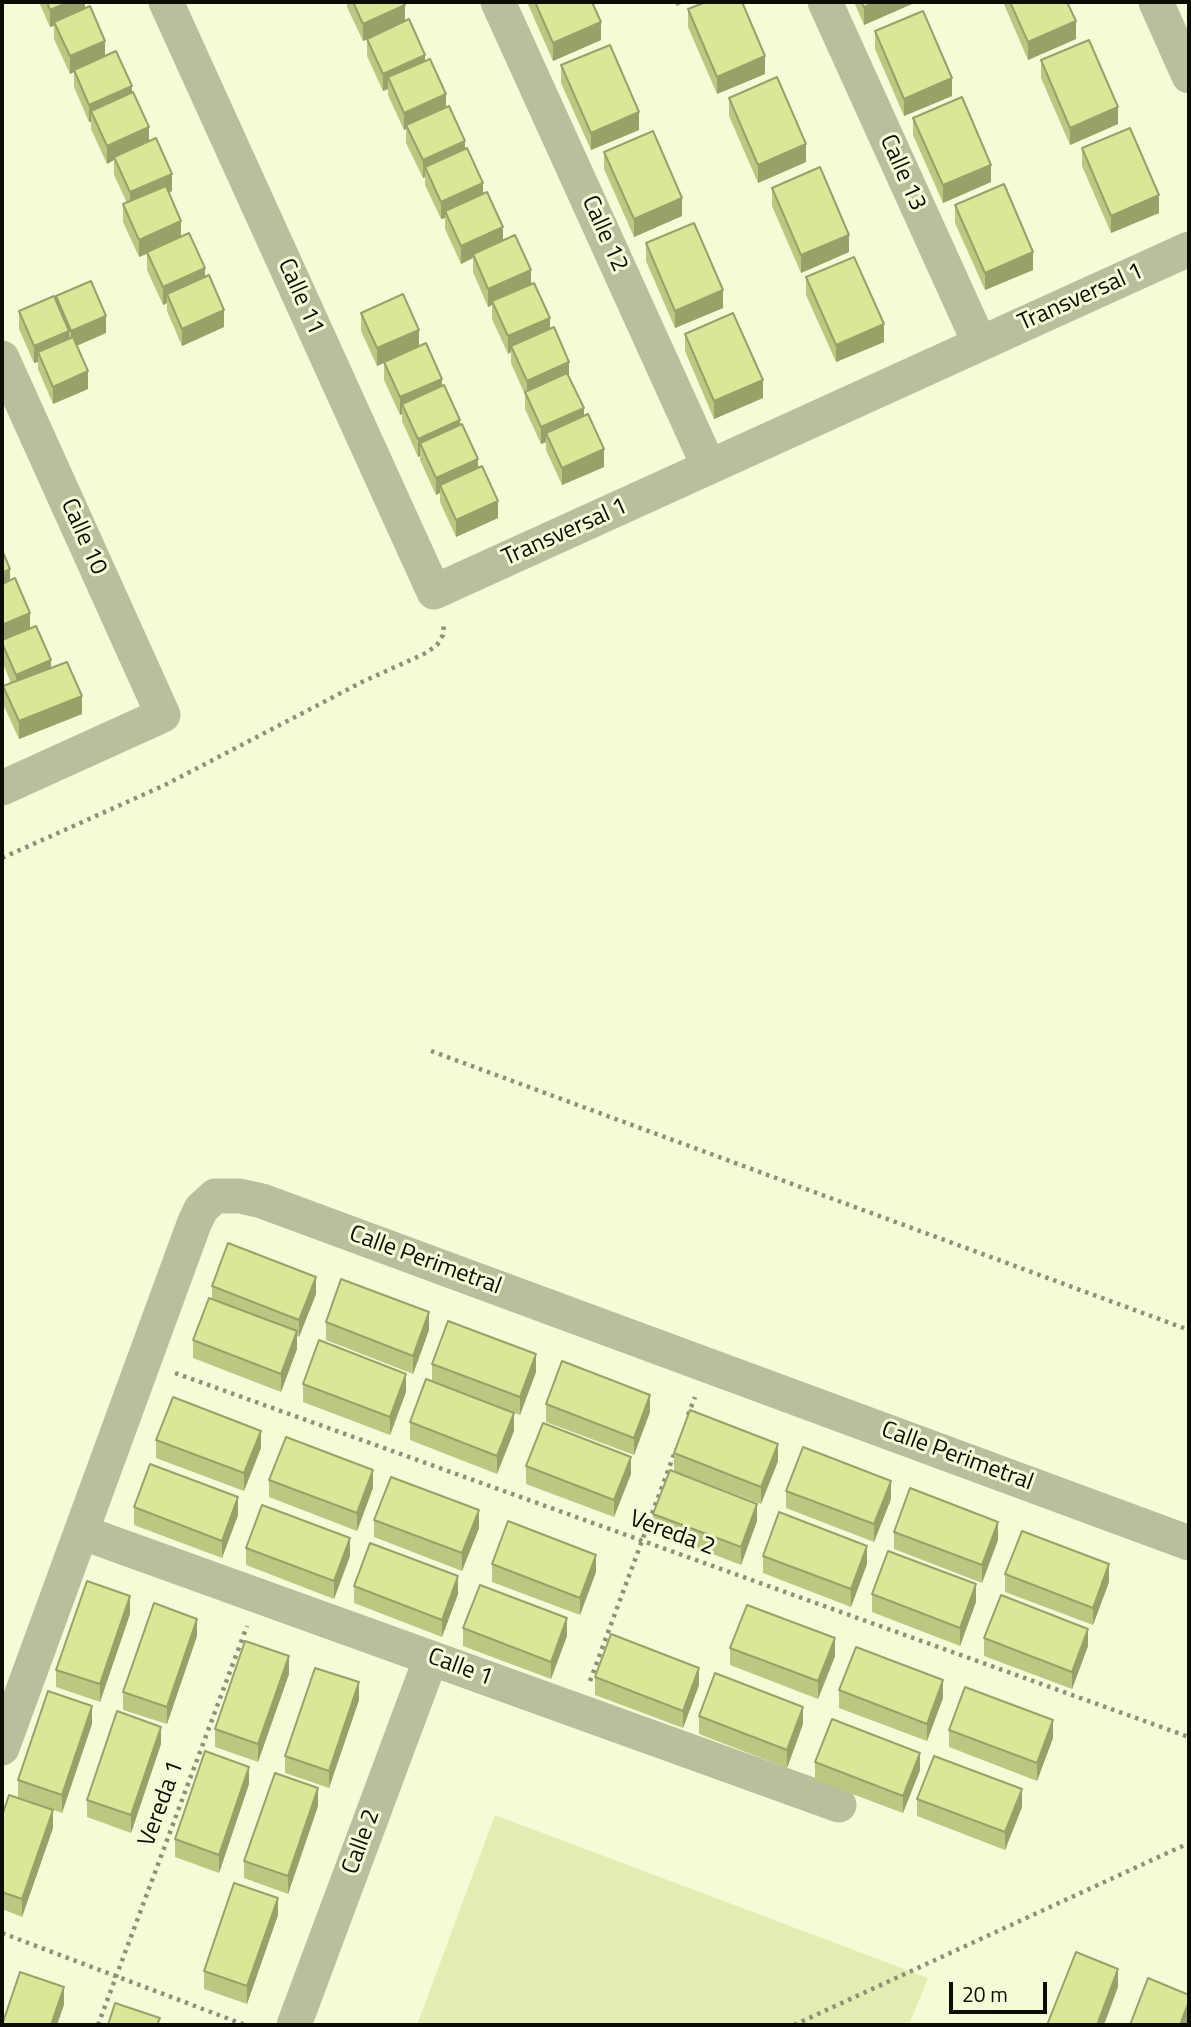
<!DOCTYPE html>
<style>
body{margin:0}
#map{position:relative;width:1191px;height:2027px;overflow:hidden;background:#f4fcd7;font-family:"Titillium Web",sans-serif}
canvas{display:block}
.frame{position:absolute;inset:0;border:4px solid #0b0d03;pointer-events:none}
.scale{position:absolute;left:949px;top:1982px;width:98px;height:32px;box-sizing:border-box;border:4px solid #0b0d03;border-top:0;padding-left:9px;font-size:21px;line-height:24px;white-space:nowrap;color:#0b0d03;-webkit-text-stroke:5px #f4fcd7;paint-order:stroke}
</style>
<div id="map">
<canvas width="1191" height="2027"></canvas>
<div class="frame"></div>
<div class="scale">20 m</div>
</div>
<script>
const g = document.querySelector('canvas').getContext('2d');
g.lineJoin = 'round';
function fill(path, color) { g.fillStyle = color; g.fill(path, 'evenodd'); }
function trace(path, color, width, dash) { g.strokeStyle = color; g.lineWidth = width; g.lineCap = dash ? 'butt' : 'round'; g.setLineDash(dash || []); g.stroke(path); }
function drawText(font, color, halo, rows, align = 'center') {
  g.font = font + ' "Titillium Web",sans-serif'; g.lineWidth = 6; g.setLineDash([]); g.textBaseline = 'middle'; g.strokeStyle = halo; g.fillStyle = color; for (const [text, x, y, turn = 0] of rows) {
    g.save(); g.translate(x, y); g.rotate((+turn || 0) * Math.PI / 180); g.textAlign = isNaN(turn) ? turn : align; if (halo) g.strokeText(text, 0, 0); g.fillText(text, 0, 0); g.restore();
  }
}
const green = new Path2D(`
 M495,1815L928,1978L909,2025H417Z`);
const path = new Path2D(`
 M2,858L165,785L362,682L426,653L437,645L443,635L444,623
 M431,1051L1189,1330
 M175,1373L1189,1737
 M688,1415L695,1397
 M590,1681L676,1449
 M2,1933L245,2025
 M98,2025L247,1626
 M794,2025L1189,1843`);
const street = new Path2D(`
 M166,2L434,592L1189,249
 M498,2L709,467
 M825,2L980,344
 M1156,2L1189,76
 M2,358L163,715L2,788
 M81,1532L839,1805
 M2,1748L194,1224L201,1209L215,1196H240L262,1201L1189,1543
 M294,2025L431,1658`);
const wall = new Path2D(`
 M39,2H85V8L105,56L132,93L149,142L172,191L169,193L181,237L205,276L224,327L182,346L167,311V303L163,305L147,270V254L139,257L123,222V204L127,203L114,175V160L107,164L91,129V122H89L74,87V72L70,74L54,39V26L50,27Z
 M347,2H403L405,22L425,61L446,108L503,240L531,285L550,328L604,467L562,485L546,450V442L541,444L525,409V395L511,363V352L508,354L492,319V305L488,307L473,272V258L461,264L445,229V218L441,219L425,185V177L423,178L406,143V129L404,130L388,95V89L383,91L367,56V39L363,41L347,7Z
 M527,2H592L601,40L553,61Z
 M854,2H912V4L864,25Z
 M1003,2H1067L1076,39L1028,60Z
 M688,9L765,74L717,94L688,27Z
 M875,31L952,96L904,116L875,49Z
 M1041,60L1118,124L1070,145L1041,78Z
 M561,65L639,130L591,150L561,83Z
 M729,98L806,162L758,183L729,116Z
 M913,118L991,182L943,203L913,135Z
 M1082,148L1159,213L1111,233L1082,166Z
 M604,152L682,216L634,237L604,169Z
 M772,188L849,252L801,273L772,206Z
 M955,205L1033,270L985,290L955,223Z
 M646,243L723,308L675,328L646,261Z
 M806,277L884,342L836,362L806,295Z
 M56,296L106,333L77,346L88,389L53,404L38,369V362L34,363L19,329V311L56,300Z
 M361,313L419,346L442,386L460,425L498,518L456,537L440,502V493L436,495L420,460V456L418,457L402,421V414L400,415L384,380V363L377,366L361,331Z
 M685,334L763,398L714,419L685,351Z
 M2,550L10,580L30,628L51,668L82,714L19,739L3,704V686L11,683L2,661Z
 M212,1286L316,1294L299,1337L297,1336V1349L281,1392L193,1358V1340L212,1299Z
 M326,1322L429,1330L413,1374L326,1340Z
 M432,1364L536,1372L520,1415L432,1381Z
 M303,1384L406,1392L390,1435L303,1402Z
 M546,1404L650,1412L634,1455L546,1422Z
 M410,1422L514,1431L497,1474L410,1440Z
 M156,1440L261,1448L244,1491L156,1458Z
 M674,1453L778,1461L761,1504L674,1471Z
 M526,1466L631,1474L614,1517L526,1484Z
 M269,1480L373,1488L357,1531L269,1497Z
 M786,1491L891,1499L874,1542L786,1508Z
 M134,1507L238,1515L222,1558L134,1525Z
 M653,1514L757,1521L741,1565L653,1531Z
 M374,1520L479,1528L462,1571L374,1537Z
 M894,1532L998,1540L982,1583L894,1549Z
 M246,1548L350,1556L334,1599L246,1565Z
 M763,1556L867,1564L851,1607L763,1573Z
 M492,1564L596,1572L580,1615L492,1582Z
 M1005,1574L1109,1582L1093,1625L1005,1592Z
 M354,1586L458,1594L442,1637L354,1603Z
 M872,1594L976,1602L960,1646L872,1612Z
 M130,1614L100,1702L56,1687V1670Z
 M463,1628L567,1636L551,1679L463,1646Z
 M197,1636L167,1724L123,1710V1692Z
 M984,1638L1088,1646L1072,1689L984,1656Z
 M730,1648L835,1656L818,1699L730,1665Z
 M289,1674L258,1762L215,1747V1729Z
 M595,1677L699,1685L683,1728L595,1695Z
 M839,1690L943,1698L927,1741L839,1708Z
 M359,1700L329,1788L285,1773V1756Z
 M699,1716L803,1724L787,1768L699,1734Z
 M92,1724L62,1813L18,1797V1780Z
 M949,1730L1053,1738L1037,1781L949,1747Z
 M161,1744L131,1833L87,1817V1800Z
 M815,1762L920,1770L903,1813L815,1780Z
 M249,1784L219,1873L175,1857V1839Z
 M917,1799L1022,1807L1005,1850L917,1816Z
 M318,1806L288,1894L244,1878V1861Z
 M2,1816L53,1828L22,1917L2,1909Z
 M278,1915L247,2004L204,1989V1971Z`);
const shadedWall = new Path2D(`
 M69,2H85V12L54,22V26L50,27V10Z
 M676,2H687L676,6Z
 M876,2H912V4L864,25V7Z
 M405,5V23L363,41V24Z
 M1076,21V39L1028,60V42Z
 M601,22V40L553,61V43Z
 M105,41V59L74,70V72L70,74V56Z
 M425,55V72L388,77V89L383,91V74Z
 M765,56V74L717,94V77Z
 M952,78V96L904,116V99Z
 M132,86V104L91,111V122H89V105Z
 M446,94V111L406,125V129L404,130V113Z
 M1118,107V124L1070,145V128Z
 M639,112V130L591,150V133Z
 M149,127V145L114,157V160L107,164V146Z
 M465,141V159L425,167V177L423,178V160Z
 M806,144V162L758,183V165Z
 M991,165V182L943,203V185Z
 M172,174V191L130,210V192Z
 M483,183V201L445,211V218L441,219V202Z
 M1159,195V213L1111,233V216Z
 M682,198V216L634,237V219Z
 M181,221V238L139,257V240Z
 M503,227V244L473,254V258L461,264V246Z
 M849,235V252L801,273V255Z
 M1033,252V270L985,290V273Z
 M205,268V286L167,294V303L163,305V287Z
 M531,270V288L492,301V305L488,307V289Z
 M723,290V308L675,328V311Z
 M224,310V327L182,346V329Z
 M106,316V333L71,348V331Z
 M550,318V335L511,346V352L508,354V336Z
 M884,324V342L836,362V345Z
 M419,330V347L377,366V348Z
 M69,331V348L38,352V362L34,363V346Z
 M569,362V380L527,396V381Z
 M88,371V389L53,404V387Z
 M442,379V396L402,404V414L400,415V397Z
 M763,380V398L714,419V401Z
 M584,408V425L546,433V442L541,444V427Z
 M460,420V438L420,443V456L418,457V439Z
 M604,449V467L562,485V468Z
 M478,459V477L440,485V493L436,495V478Z
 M498,501V518L456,537V520Z
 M10,569V587L2,590V573Z
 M30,613V631L2,643V625Z
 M51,660V678L16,693V675Z
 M82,696V714L19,739V721Z
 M316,1277V1294L299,1337V1320Z
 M429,1312V1330L413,1374V1356Z
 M297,1331V1349L281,1392V1374Z
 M536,1354V1372L520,1415V1397Z
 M406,1374V1392L390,1435V1417Z
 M650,1395V1412L634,1455V1438Z
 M514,1413V1431L497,1474V1456Z
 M261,1431V1448L244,1491V1473Z
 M778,1444V1461L761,1504V1487Z
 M631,1457V1474L614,1517V1500Z
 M373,1470V1488L357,1531V1513Z
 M891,1481V1499L874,1542V1524Z
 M238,1497V1515L222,1558V1541Z
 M757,1504V1521L741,1565V1547Z
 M479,1510V1528L462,1571V1553Z
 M998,1522V1540L982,1583V1565Z
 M350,1538V1556L334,1599V1581Z
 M867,1546V1564L851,1607V1589Z
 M596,1555V1572L580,1615V1598Z
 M1109,1564V1582L1093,1625V1608Z
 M458,1576V1594L442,1637V1620Z
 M976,1584V1602L960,1646V1628Z
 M130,1596V1614L100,1702V1684Z
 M567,1618V1636L551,1679V1662Z
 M197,1619V1636L167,1724V1707Z
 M1088,1629V1646L1072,1689V1672Z
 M835,1638V1656L818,1699V1681Z
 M289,1656V1674L258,1762V1744Z
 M699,1668V1685L683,1728V1711Z
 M943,1680V1698L927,1741V1724Z
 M359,1682V1700L329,1788V1771Z
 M92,1706V1724L62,1813V1795Z
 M803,1707V1724L787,1768V1750Z
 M1053,1720V1738L1037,1781V1763Z
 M161,1727V1744L131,1833V1815Z
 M920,1753V1770L903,1813V1796Z
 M249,1767V1784L219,1873V1855Z
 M318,1788V1806L288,1894V1876Z
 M1022,1789V1807L1005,1850V1832Z
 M53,1810V1828L22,1917V1899Z
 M278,1898V1915L247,2004V1986Z
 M3,1960V1978L2,1983V1965Z
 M1118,1969V1987L1104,2025H1097Z
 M64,1987V2005L57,2025H51Z
 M1189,2001V2018L1186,2025H1180Z`);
const building = new Path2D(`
 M47,2H69L50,10Z
 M353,2H403L405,5L363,24Z
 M535,2H592L601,22L553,43Z
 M706,2H742L765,56L717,77L688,9Z
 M861,2H876L864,7Z
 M1010,2H1067L1076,21L1028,42Z
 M90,6L105,41L70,56L54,22Z
 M923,11L952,78L904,99L875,31Z
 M409,19L425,55L383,74L367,39Z
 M1089,40L1118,107L1070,128L1041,60Z
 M610,45L639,112L591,133L561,65Z
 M116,51L132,86L89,105L74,70Z
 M430,59L446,94L404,113L388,77Z
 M777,77L806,144L758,165L729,98Z
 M133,92L149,127L107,146L91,111Z
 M962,97L991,165L943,185L913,118Z
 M449,106L465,141L423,160L406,125Z
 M1130,128L1159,195L1111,216L1082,148Z
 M653,131L682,198L634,219L604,152Z
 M156,138L172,174L130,192L114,157Z
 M467,148L483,183L441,202L425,167Z
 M820,167L849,235L801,255L772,188Z
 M1004,184L1033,252L985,273L955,205Z
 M166,186L181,221L139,240L123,204Z
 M487,192L503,227L461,246L445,211Z
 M694,223L723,290L675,311L646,243Z
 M189,233L205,268L163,287L147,252Z
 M515,235L531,270L488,289L473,254Z
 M854,257L884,324L836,345L806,277Z
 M209,275L224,310L182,329L167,294Z
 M91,281L106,316L71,331L56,296Z
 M534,283L550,318L508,336L492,301Z
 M403,294L419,330L377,348L361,313Z
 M54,296L69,331L34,346L19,311Z
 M733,313L763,380L714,401L685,334Z
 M554,327L569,362L527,381L511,346Z
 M73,337L88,371L53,387L38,352Z
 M426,343L442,379L400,397L384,362Z
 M567,373L584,408L541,427L525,392Z
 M444,385L460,420L418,439L402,404Z
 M588,414L604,449L562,468L546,433Z
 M462,424L478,459L436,478L420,443Z
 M482,466L498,501L456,520L440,485Z
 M2,550L10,569L2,573Z
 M15,578L30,613L2,625V584Z
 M36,626L51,660L16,675L2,643V640Z
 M67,662L82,696L19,721L3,686Z
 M228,1243L316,1277L299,1320L212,1286Z
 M341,1279L429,1312L413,1356L326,1322Z
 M209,1298L297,1331L281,1374L193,1340Z
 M448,1321L536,1354L520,1397L432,1364Z
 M319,1340L406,1374L390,1417L303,1384Z
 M562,1361L650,1395L634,1438L546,1404Z
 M426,1379L514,1413L497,1456L410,1422Z
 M173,1397L261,1431L244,1473L156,1440Z
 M690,1410L778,1444L761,1487L674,1453Z
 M543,1423L631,1457L614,1500L526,1466Z
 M286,1437L373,1470L357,1513L269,1480Z
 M803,1447L891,1481L874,1524L786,1491Z
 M150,1464L238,1497L222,1541L134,1507Z
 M670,1470L757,1504L741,1547L653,1514Z
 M391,1477L479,1510L462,1553L374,1520Z
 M910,1488L998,1522L982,1565L894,1532Z
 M262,1505L350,1538L334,1581L246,1548Z
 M779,1512L867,1546L851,1589L763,1556Z
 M508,1521L596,1555L580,1598L492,1564Z
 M1022,1531L1109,1564L1093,1608L1005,1574Z
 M370,1543L458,1576L442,1620L354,1586Z
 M888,1551L976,1584L960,1628L872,1594Z
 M87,1581L130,1596L100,1684L56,1670Z
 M480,1585L567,1618L551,1662L463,1628Z
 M1001,1595L1088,1629L1072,1672L984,1638Z
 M154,1603L197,1619L167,1707L123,1692Z
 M747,1605L835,1638L818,1681L730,1648Z
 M611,1634L699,1668L683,1711L595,1677Z
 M245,1641L289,1656L258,1744L215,1729Z
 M856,1647L943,1680L927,1724L839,1690Z
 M315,1668L359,1682L329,1771L285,1756Z
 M715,1673L803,1707L787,1750L699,1716Z
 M965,1687L1053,1720L1037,1763L949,1730Z
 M48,1691L92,1706L62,1795L18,1780Z
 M117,1711L161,1727L131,1815L87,1800Z
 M832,1719L920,1753L903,1796L815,1762Z
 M205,1751L249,1767L219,1855L175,1839Z
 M934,1756L1022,1789L1005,1832L917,1799Z
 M275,1773L318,1788L288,1876L244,1861Z
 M9,1795L53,1810L22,1899L2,1892V1816Z
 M234,1883L278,1898L247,1986L204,1971Z
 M1076,1952L1118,1969L1097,2025H1047Z
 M20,1972L64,1987L51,2025H2Z
 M1148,1978L1189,1995V2001L1180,2025H1130Z
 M115,2003L160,2018L157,2025H108Z`);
const streetNames = [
 ["Calle 13",902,173,66],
 ["Calle 12",604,234,66],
 ["Calle 11",300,297,66],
 ["Transversal 1",1081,298,-24],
 ["Transversal 1",565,533,-24],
 ["Calle 10",83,537,66],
 ["Calle Perimetral",425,1261,20],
 ["Calle Perimetral",957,1457,20],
 ["Vereda 2",672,1534,20],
 ["Calle 1",460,1668,20],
 ["Vereda 1",162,1804,-70],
 ["Calle 2",362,1842,-70]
];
fill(green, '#e2eeb1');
trace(path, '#8c9279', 4.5, [3.5, 5]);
trace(street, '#b8bf9d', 35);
fill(wall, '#bac881');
fill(shadedWall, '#97a269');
fill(building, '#d8e896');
trace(building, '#97a269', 2);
drawText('24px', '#0b0d03', '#f4fcd7', streetNames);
</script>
